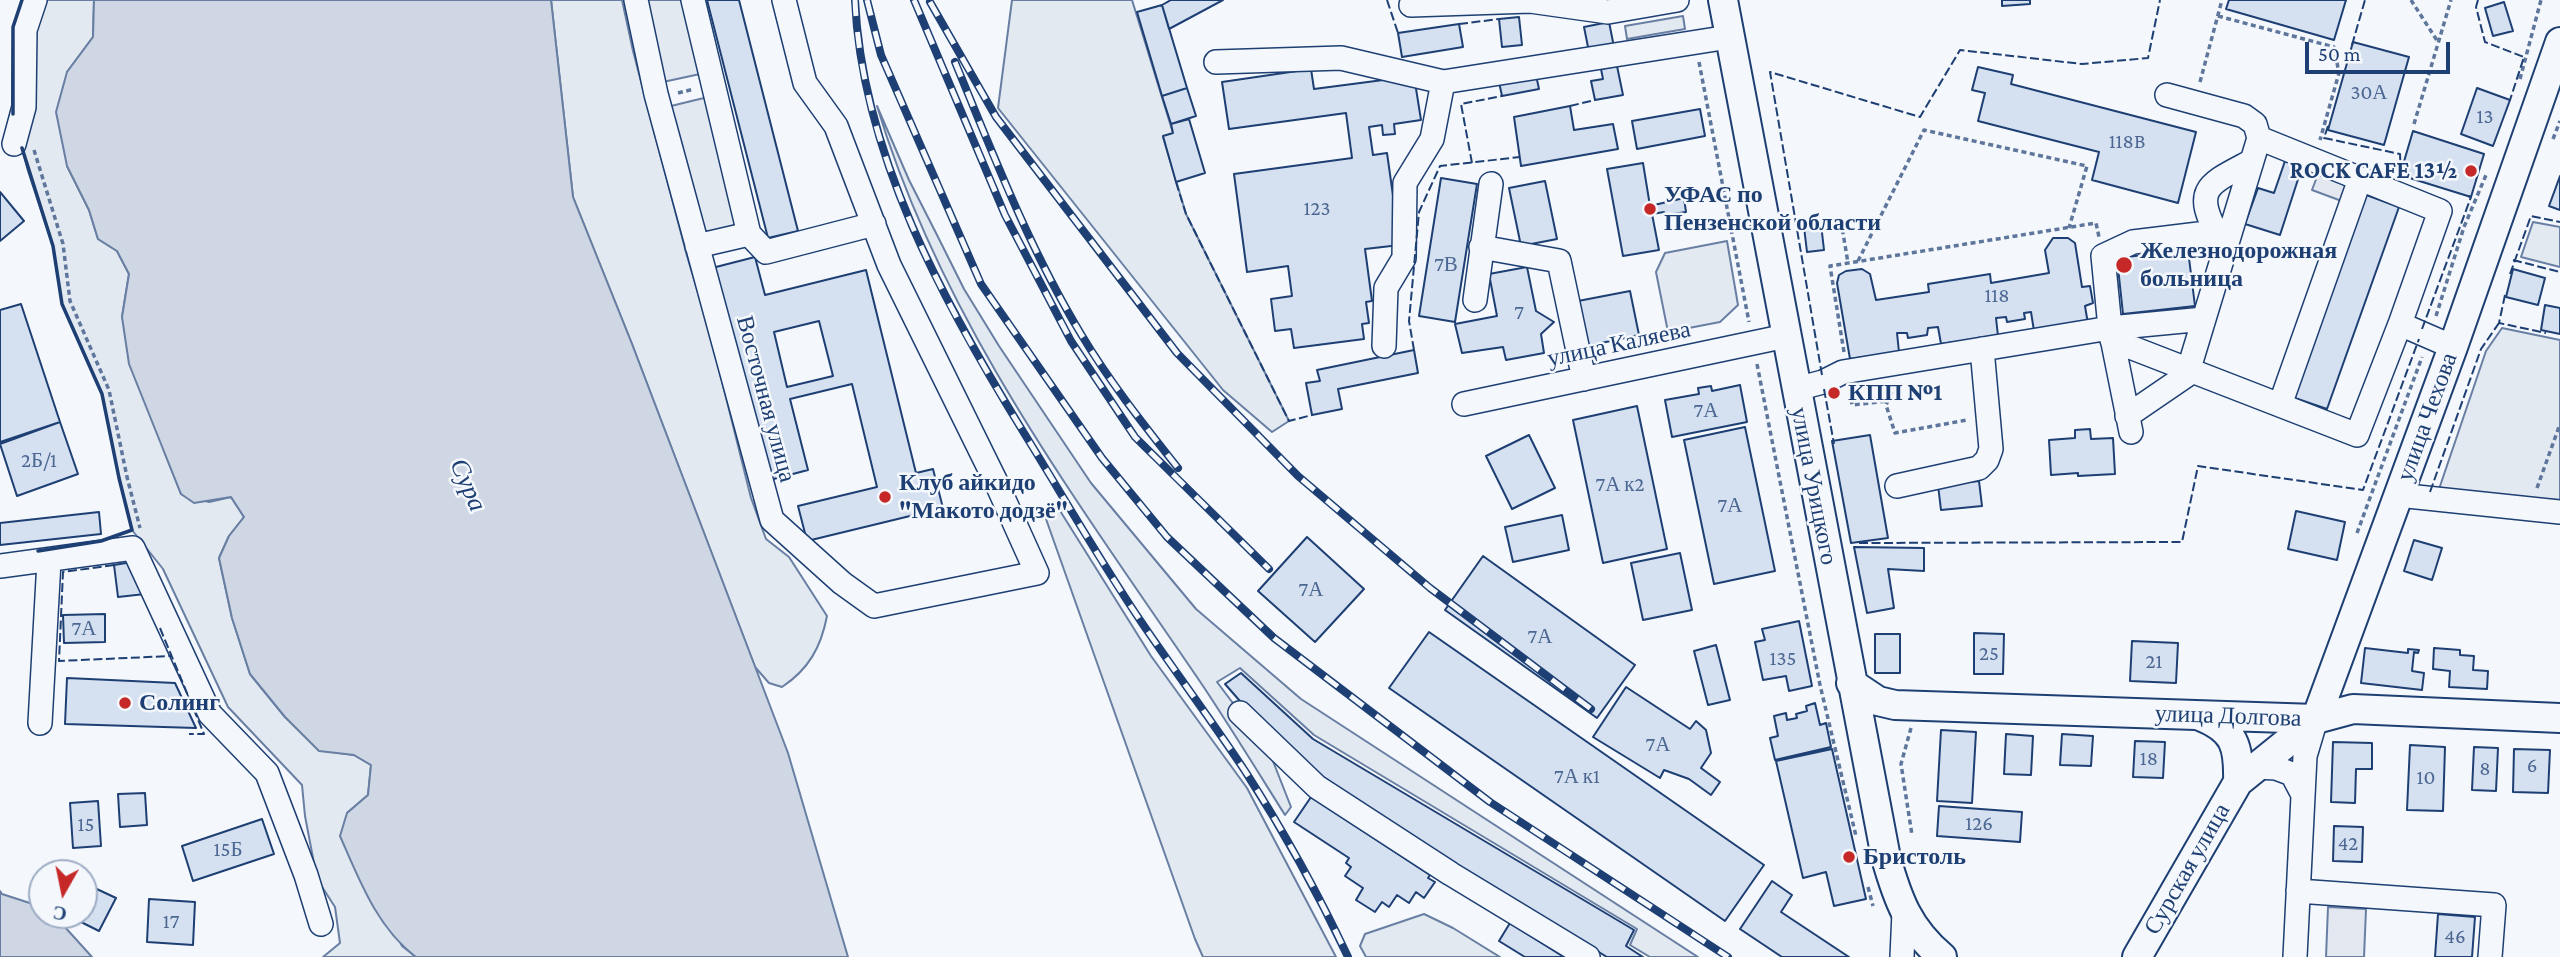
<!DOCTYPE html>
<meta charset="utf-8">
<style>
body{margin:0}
#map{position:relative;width:2560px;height:957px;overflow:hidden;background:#f4f7fb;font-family:"Crimson Pro",serif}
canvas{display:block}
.north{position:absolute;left:28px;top:859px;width:70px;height:70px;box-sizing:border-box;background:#f4f7fb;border:2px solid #9eadc5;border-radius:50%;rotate:189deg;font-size:19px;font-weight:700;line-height:28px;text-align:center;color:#1d3f73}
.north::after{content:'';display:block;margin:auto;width:24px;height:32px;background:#c62828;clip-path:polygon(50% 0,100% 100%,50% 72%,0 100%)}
.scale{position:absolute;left:2305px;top:42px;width:145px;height:32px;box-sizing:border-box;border:4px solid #1d3f73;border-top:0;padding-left:9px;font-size:21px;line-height:24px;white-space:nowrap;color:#1d3f73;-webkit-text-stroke:5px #f4f7fb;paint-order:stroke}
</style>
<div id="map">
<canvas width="2560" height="957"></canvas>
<div class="north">С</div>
<div class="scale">50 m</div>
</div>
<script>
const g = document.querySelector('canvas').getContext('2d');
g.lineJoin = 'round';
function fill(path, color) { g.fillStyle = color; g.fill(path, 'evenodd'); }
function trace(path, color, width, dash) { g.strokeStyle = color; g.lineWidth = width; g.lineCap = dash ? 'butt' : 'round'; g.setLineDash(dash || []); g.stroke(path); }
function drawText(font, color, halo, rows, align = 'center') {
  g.font = font + ' "Crimson Pro",serif'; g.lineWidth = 5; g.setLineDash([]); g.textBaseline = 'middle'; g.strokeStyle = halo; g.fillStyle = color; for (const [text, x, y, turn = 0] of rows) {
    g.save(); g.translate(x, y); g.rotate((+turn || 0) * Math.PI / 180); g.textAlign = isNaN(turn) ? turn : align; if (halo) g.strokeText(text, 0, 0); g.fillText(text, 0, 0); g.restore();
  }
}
const green = new Path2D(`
 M22,0H94L93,37L67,72V166L89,210L98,239L117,251L129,274L122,317L164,451L181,494L209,502L231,497L244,517L229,536L219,558L232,618L250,674L285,717L319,750L354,755L371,765L368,795L347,813L402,946L416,957H323L340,943L335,907L317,879L305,816L302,785L228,707L163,569L132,530L119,478L102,394L62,304L53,246L28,171L12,107L13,27Z
 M551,0H622L633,51L687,256L708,325L751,498L766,539L789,557L827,616C821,647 809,669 782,687L769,683L755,667L632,344L573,197Z
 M644,0H683L700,74L663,82Z
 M1012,0H1132L1173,133L1163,137L1186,214L1289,421L1272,432L1223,390L998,108Z
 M1683,16L1685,29L1627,39L1625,26Z
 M708,97L740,228L703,237L671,106Z
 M877,106L909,180L936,233L964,289L999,346L1091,483L1196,609L1301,699L1698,957H1650L1630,945L1637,929L1314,735L1240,668L1217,682L1269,751L1291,807L1285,815C1258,772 1231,728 1203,686C1078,502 942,322 877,106Z
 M2533,222L2560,227V267L2521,257Z
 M1727,241L1738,305L1720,322L1668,332L1656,272L1665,253Z
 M2502,328L2560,340V500L2438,492L2486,351Z
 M1057,506L1151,656L1247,788L1336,957H1203L1195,939L1046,519Z
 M1424,914L1453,928L1500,957H1366L1360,946L1365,934Z`);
const parking = new Path2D(`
 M2318,174L2353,187L2347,203L2312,190Z
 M2328,907L2366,909L2364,957H2326Z`);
const water = new Path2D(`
 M94,0H551L573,197L632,344L788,753L848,957H416C377,928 359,879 340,836L347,813L368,795L371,765L354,755L319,751L285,717L250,674L232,618L219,558L229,536L244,517L231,497L194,503L181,494L129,364L122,317L129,274L117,251L98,239L89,210L67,166L56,112L67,72L93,37Z
 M0,891L2,894L42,907V915H54L92,957H0Z`);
const building = new Path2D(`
 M707,0H739L798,231L768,238Z
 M1171,0H1223L1169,29L1162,5Z
 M2002,0H2030V4L2002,6Z
 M2229,0H2346L2334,40L2226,9Z
 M2504,2L2513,31L2493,36L2485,8Z
 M1162,5L1187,88L1162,96L1137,12Z
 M1519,17L1522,45L1502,47L1499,19Z
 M1609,22L1614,47L1589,52L1584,27Z
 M1459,24L1463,47L1402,57L1398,33Z
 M2353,42L2409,57L2384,145L2328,130Z
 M1617,66L1623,95L1595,100L1591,81L1603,79L1601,69Z
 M1978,67L2013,75L2011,84L2196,132L2178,203L2092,180L2099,152L1978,121L1985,93L1972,90Z
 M1311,69L1314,89L1414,76L1421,120L1394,124L1395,134L1383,135L1382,125L1369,127L1373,155L1387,153L1400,245L1365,249L1372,301L1366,302L1369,323L1362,324L1364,339L1294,348L1291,329L1275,331L1271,299L1292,296L1288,266L1247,272L1234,174L1352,158L1346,113L1229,129L1222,82Z
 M1536,75L1539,89L1502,96L1499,82Z
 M1187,88L1196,116L1171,124L1162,96Z
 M2477,88L2510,100L2493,146L2461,134Z
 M1570,106L1574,130L1613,124L1618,149L1521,166L1514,117Z
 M1700,109L1705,136L1637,149L1632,121Z
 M1189,119L1205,173L1176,182L1163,136L1173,133L1171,124Z
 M2413,131L2484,154L2471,197L2400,175Z
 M2285,161L2302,167L2280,235L2245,224L2258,188L2274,193Z
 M1643,163L1650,206L1684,198L1686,212L1665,215L1664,212L1652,214L1659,250L1623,256L1607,169Z
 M2560,176V210L2549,206Z
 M1441,178L1477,184L1455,322L1419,316Z
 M1545,181L1557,239L1521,246L1509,188Z
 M0,192L24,221L0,241Z
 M2361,193L2399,207L2327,409L2289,396Z
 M1821,224L1824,250L1807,252L1804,227Z
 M2053,238H2068L2075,243L2082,287L2090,286L2093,303L2085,306L2088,324L2034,331L2031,312L2024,313L2025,319L2007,322L2006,317L1996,318L1998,336L1941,344L1938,327L1928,328L1927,335L1908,338L1907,333H1897L1899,352L1850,359L1837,283L1839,275L1846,271L1862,269L1870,274L1876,300L1929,292L1928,284L1990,274L1991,283L2049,273L2045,250Z
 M2188,250L2195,306L2123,314L2117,258Z
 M755,257L765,295L866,270L916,473L933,469L943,508L807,541L798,506L877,487L852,384L790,399L808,470L766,481L712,268ZM819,321L833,376L787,387L774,332Z
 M1527,267L1536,311L1554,322L1541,334L1544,353L1506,360L1503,347L1462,353L1455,324L1497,316L1489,274Z
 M2513,269L2545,278L2538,305L2506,297Z
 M1630,291L1639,335L1587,346L1578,301Z
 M21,304L60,422L0,442V310Z
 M2545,305L2560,308V334L2541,330Z
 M1414,350L1418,373L1338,389L1342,409L1312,415L1306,383L1320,381L1317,370Z
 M1740,385L1747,422L1672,437L1665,400L1699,394L1698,388L1711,386L1712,391Z
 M1637,406L1667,549L1603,563L1573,420Z
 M60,422L78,474L17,496L0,444Z
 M1745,427L1775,571L1714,584L1684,440Z
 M2090,429L2091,439L2113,438L2115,474L2078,476V473L2051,475L2049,440L2075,438V430Z
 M1529,435L1555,488L1512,509L1486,456Z
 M1870,435L1888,538L1851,543L1832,441Z
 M1979,481L1982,506L1941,510L1938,485Z
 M2296,511L2345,522L2337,560L2288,549Z
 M99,512L101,534L0,545V523Z
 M1562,515L1569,550L1513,562L1505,527Z
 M1307,537L1364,589L1315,642L1258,591Z
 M2414,540L2442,548L2432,580L2404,571Z
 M1854,547L1924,548V571L1888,569L1894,608L1867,613Z
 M1680,553L1692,610L1643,620L1631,563Z
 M1483,556L1635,665L1597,718L1445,610Z
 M132,562L145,594L118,597L114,565Z
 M105,614V642L64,643L63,615Z
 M1799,621L1812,686L1789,691L1786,676L1763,680L1755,642L1765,640L1762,629Z
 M1429,632L1764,865L1725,921L1389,688Z
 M1974,633L2004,634L2003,674H1974Z
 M1875,634H1900V673H1875Z
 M2132,641L2178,643L2176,683L2130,681Z
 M1716,645L1730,700L1708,705L1694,651Z
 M2365,648L2408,653V649L2419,650L2418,653L2414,652L2412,671L2424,673L2422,690L2361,683Z
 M2434,648L2460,650V655L2474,656L2473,670L2488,671L2487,689L2449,687L2450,671L2433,669Z
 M1241,673L1313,739L1634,930L1626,946L1643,957H1607L1296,765L1225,684Z
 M67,678L175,683L196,728L65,724Z
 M1626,687L1690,729L1696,721L1706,730L1711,753L1701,768L1720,782L1711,795L1689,779L1664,770L1660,778L1593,737Z
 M1815,703L1820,725L1826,723L1831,747L1775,760L1770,738L1778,736L1774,716L1786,713L1787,720L1797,718L1796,714L1807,711L1806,706Z
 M1941,730L1976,732L1972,803L1937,801Z
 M2006,734L2033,736L2031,775L2004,774Z
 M2062,734L2093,736L2091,766L2060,765Z
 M2135,741L2165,742L2163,778L2133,777Z
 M2333,742L2372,743V769H2356L2355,803L2331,802Z
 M2410,745L2445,747L2443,811L2407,810Z
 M2474,747L2498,748L2496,791L2472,790Z
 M1832,749L1866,899L1834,906L1826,872L1803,878L1776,761Z
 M2514,749L2550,750L2548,793L2513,792Z
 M145,793L147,825L120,827L118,794Z
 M1311,797L1430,875L1428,878L1435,882L1424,898L1416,892L1409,903L1397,895L1389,907L1382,902L1375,912L1356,900L1363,888L1345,876L1351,867L1346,863L1349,858L1294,822Z
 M98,801L101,846L73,848L70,803Z
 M1939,806L2022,812L2020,842L1937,836Z
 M262,819L274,854L193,881L182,846Z
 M2334,826L2363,827L2362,862L2333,861Z
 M1772,881L1792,895L1781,912L1849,957H1782L1740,929Z
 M84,883L116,898L99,931L67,915H84Z
 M149,899L195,902L193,945L147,942Z
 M2438,914L2475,917L2472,957H2435Z
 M1510,923L1564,957H1525L1499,941Z`);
const path = new Path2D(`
 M2411,0L2438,42
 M2218,16L2334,47L2339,73L2320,140
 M1699,62L1749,322
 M2520,79L2541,0
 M2200,82L2222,0
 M678,93L694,89
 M2414,124L2451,0
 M2553,139L2560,121
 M34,150L63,244L70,301L109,390L127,477L140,528
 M1841,221L1848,263
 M1858,261L1924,130L2087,166L2069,228
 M2436,316L2464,227L2486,175
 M1844,352L1830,266L2096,223L2099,237
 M1757,364L1820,685L1856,836
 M1895,384L1886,405L1895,433L1967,420
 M1850,391L1852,405L1888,401
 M2537,488L2560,424
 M2357,533L2422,357
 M1911,728L1901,764L1912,835
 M1868,887L1873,906`);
const minor = new Path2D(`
 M636,0L656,94L772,520L842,583L874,606L1037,573L996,482L889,265L836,126L805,83L784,0
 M693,0L749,234L697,246
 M1411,5L1530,1L1608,12L1677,0
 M1216,62L1341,58L1443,82L1729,37
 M2167,95L2244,116L2255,124L2259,138
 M14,144L24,107L25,30L35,0
 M749,234L766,252L874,224
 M2219,237C2191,188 2209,184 2252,161
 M2227,240L2207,233L2133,242L2103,256L2110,328L2204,319L2259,138L2440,211L2400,324L2453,347
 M1481,247L1559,261L1584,379
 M1475,300L1491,184
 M2112,340L2357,435L2400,324
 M1384,346L1386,288L1404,258L1405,183L1432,139L1443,82
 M1796,389L1823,382L1843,372L2110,328L2131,432
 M1464,404L1786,336
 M2280,405L2360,179
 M2127,416L2187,375L2204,319
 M1897,486L1979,468L1987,460L1991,449L1982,349
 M2398,495L2560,512
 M0,566L133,548L210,714L267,773L306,875L321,924
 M1240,713L1317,787L1451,874L1588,957
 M40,723L49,561
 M2256,767L2276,768L2292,774L2302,793
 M2298,891L2494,905L2490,957
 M1902,957L1904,912
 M2295,957L2305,756L2316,719`);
const major = new Path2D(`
 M1723,0L1886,858C1898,900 1908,928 1942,957
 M1851,683L1878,701L1895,705L2316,719L2353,709L2560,718
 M2200,716C2235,730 2239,746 2238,782
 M2316,719L2453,347L2560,42
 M2137,957L2238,782L2316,719`);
const rail = new Path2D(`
 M855,0C862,155 944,303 1024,433C1063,496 1100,561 1142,623C1176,673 1212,721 1245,771C1283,830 1318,893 1348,957
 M867,0L881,55L981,284L1102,458L1167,537L1274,638L1490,802L1728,957
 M914,0L1005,215L1071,341L1135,437L1269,569
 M930,2L996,117L1177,353L1298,476L1430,588L1591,709
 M955,62C993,154 1029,248 1081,334C1109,381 1144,425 1178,468`);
const fence = new Path2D(`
 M1387,0L1398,33
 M2478,0L2476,7L2485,42L2524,57L2510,100
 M1459,24L1499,19
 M2352,45L2365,0
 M1570,106L1595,100
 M2328,126L2324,138L2400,154L2401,175
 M1472,163L1461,104L1502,96
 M1176,182L1186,214L1289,421L1312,415
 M2513,260L2560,272
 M2510,274L2531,216L2560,222
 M2505,295L2499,323L2546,333
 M2422,329L2471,197L2468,196
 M1414,350L1409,321L1419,212L1440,166L1520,157
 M1822,375L1770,72L1920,117L1960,50L2082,64L2148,58L2160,0
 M1824,389L1834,444
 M2430,492L2481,349L2499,323
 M1859,543L2182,542L2198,466L2363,490L2419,339
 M114,565L63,572L59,661L171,656
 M160,628L204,734H189`);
const wall = new Path2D(`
 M13,114V27L22,0
 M22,148L53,246L62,304L102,394L119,478L132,530L101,541L38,551`);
const markers = [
 [2471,171,7,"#c62828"],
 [1650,209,7,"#c62828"],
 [2124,265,9,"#c62828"],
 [1834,393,7,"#c62828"],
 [885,497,7,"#c62828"],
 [125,703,7,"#c62828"],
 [1849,857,7,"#c62828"]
];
const numberNames = [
 ["30А",2369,93],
 ["13",2485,117],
 ["118B",2127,142],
 ["123",1317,209],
 ["7В",1446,265],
 ["118",1997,296],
 ["7",1519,313],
 ["7А",1706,411],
 ["2Б/1",39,461],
 ["7А к2",1620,485],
 ["7А",1730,506],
 ["7А",1311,590],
 ["7А",84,629],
 ["7А",1540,637],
 ["25",1989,654],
 ["135",1783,659],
 ["21",2154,662],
 ["7А",1658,745],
 ["18",2149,759],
 ["6",2532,766],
 ["8",2485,769],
 ["7А к1",1577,777],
 ["10",2426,778],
 ["126",1979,824],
 ["15",86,825],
 ["42",2348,844],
 ["15Б",228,850],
 ["17",171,922],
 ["46",2455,937]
];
const poiNames = [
 ["ROCK CAFE 13½",2457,171,"right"],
 ["УФАС по",1664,195],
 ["Пензенской области",1664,223],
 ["Железнодорожная",2140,251],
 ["больница",2140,279],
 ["КПП №1",1848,393],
 ["Клуб айкидо",899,483],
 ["\"Макото додзё\"",899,511],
 ["Солинг",139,703],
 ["Бристоль",1863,857]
];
const streetNames = [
 ["улица Каляева",1619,344,-12],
 ["Восточная улица",766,399,75],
 ["улица Чехова",2427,417,-70],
 ["улица Урицкого",1814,486,79],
 ["улица Долгова",2228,716,2],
 ["Сурская улица",2187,869,-60]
];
const waterNames = [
 ["Сура",468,485,66]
];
fill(green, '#e3e9f0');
trace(green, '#687fa3', 2);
fill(parking, '#e3e8f0');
trace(parking, '#687fa3', 2);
fill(water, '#cfd7e4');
trace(water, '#687fa3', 2);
fill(building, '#d5e0f0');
trace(building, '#1d3f73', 2);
trace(minor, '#1d3f73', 26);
trace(major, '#1d3f73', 32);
trace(path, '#5e769c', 3.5, [5, 3.5]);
trace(minor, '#f4f7fb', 23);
trace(major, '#f4f7fb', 28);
trace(rail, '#1d3f73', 8);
trace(rail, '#f4f7fb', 5, [16]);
trace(fence, '#1d3f73', 2, [9, 3.5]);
trace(wall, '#1d3f73', 3.5);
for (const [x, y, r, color] of markers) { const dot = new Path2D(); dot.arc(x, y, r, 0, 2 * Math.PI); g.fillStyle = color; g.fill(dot); trace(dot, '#f4f7fb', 2.5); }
drawText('21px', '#4b6792', null, numberNames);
drawText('bold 24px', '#1d3f73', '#f4f7fb', poiNames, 'left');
drawText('24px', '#1d3f73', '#f4f7fb', streetNames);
drawText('italic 26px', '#1d3f73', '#f4f7fb', waterNames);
</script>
